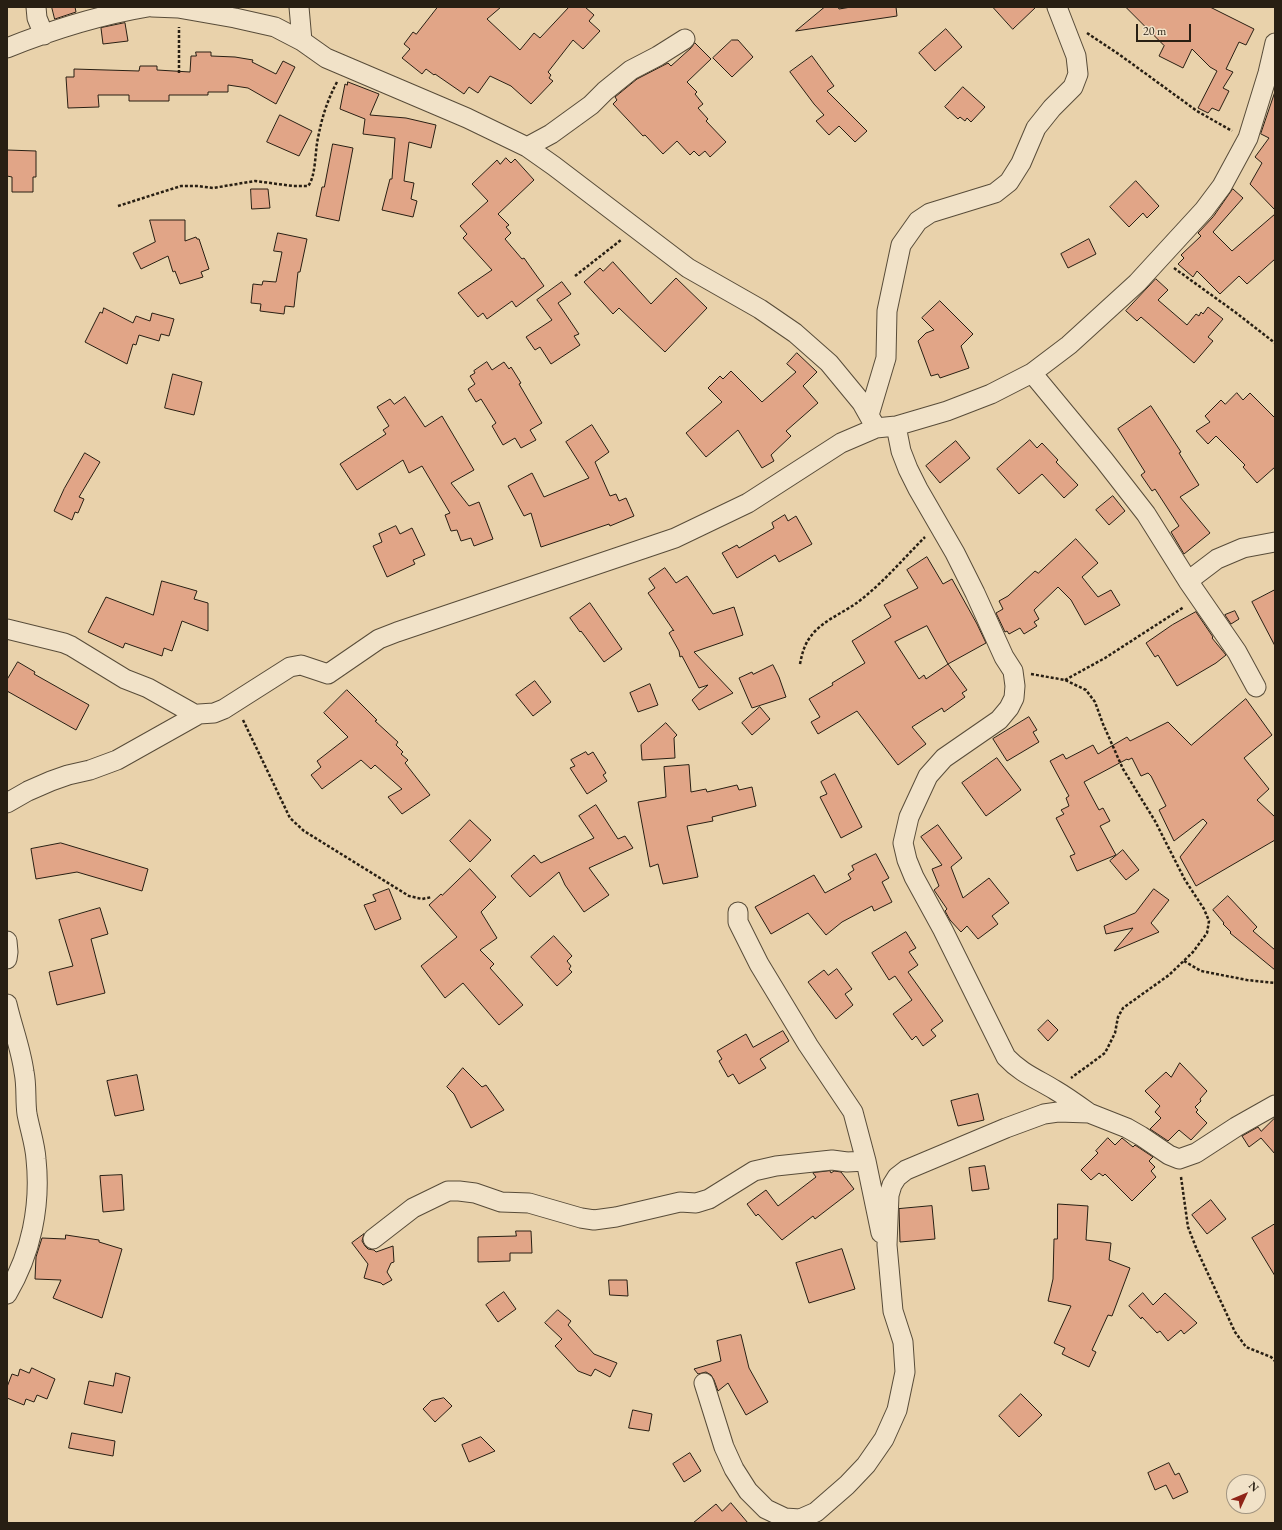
<!DOCTYPE html>
<style>
body{margin:0}
#map{position:relative;width:1282px;height:1530px;overflow:hidden;background:#e9d2ab;font-family:"EB Garamond",serif}
canvas{display:block}
.frame{position:absolute;inset:0;border:8px solid #281f13;pointer-events:none}
.north{position:absolute;left:1226px;top:1474px;width:40px;height:40px;box-sizing:border-box;background:#f1e2c8;border:1px solid #a19480;border-radius:50%;rotate:46deg;font-size:11px;font-weight:700;line-height:16px;text-align:center;color:#281f13}
.north::after{content:'';display:block;margin:auto;width:14px;height:18px;background:#8f2418;clip-path:polygon(50% 0,100% 100%,50% 72%,0 100%)}
.scale{position:absolute;left:1136px;top:24px;width:55px;height:18px;box-sizing:border-box;border:2px solid #281f13;border-top:0;padding-left:5px;font-size:12px;line-height:14px;white-space:nowrap;color:#281f13;-webkit-text-stroke:3px #f1e2c8;paint-order:stroke}
</style>
<div id="map">
<canvas width="1282" height="1530"></canvas>
<div class="frame"></div>
<div class="north">N</div>
<div class="scale">20 m</div>
</div>
<script>
const g = document.querySelector('canvas').getContext('2d');
g.lineJoin = 'round';
function fill(path, color) { g.fillStyle = color; g.fill(path, 'evenodd'); }
function trace(path, color, width, dash) { g.strokeStyle = color; g.lineWidth = width; g.lineCap = dash ? 'butt' : 'round'; g.setLineDash(dash || []); g.stroke(path); }
const building = new Path2D(`
 M52,7H75L76,12L55,19Z
 M438,7H501L487,19L520,50L534,33L540,38L569,7H585L594,15L589,21L600,31L583,49L573,40L548,72L551,75L549,78L553,81L531,104L511,86L490,76L478,93L469,87L464,94L435,74L434,75L426,69L422,74L402,58L410,49L404,44L413,32L416,34Z
 M825,7H838L839,9L851,7H896L897,16L796,31Z
 M993,7H1036L1013,29Z
 M1126,7H1210L1254,29L1246,45L1239,42L1226,69L1233,72L1223,88L1229,91L1219,111L1212,108L1208,113L1198,108L1217,71L1210,67L1192,49L1183,68L1159,56L1164,46Z
 M125,23L128,41L103,44L101,28Z
 M946,29L962,47L935,71L919,53Z
 M732,40H738L753,57L732,77L713,58Z
 M695,43L711,59L687,82L697,92L695,94L703,104L698,108L708,119L706,121L726,142L710,157L705,151L699,156L694,151L690,155L677,141L663,154L645,135L643,136L613,104L617,100L615,97L637,79L668,63L671,66L691,48Z
 M196,52H211V56L235,57L253,60L252,62L276,74L283,61L295,67L276,104L248,88L228,85V92H208V95H169V101H129V95H98L99,107L68,108L66,77H74V69L139,71L140,66H157V70L190,72L191,56H196Z
 M812,56L834,86L827,91L867,131L855,142L839,126L829,135L816,121L824,115L814,104L790,72Z
 M348,82L379,94L370,115L406,118L436,125L431,148L409,142L404,181L414,183L411,199L417,201L413,217L382,210L390,179H392L395,138L363,134L365,119L340,109L345,84L347,85Z
 M963,87L985,107L971,122L967,118L965,121L960,117L958,119L945,107Z
 M1275,92V210L1250,184L1262,163L1255,157L1269,138L1261,134Z
 M280,115L312,131L299,156L267,142Z
 M333,144L353,148L339,221L316,216L322,187H324Z
 M7,150L36,151V177H33V192H12V177L7,176Z
 M506,158L511,163L515,159L534,180L498,214L509,225L506,227L511,233L505,239L522,259L524,258L544,286L516,307L512,301L487,319L483,313L478,317L458,293L492,270L463,238L467,234L460,226L488,201L472,184L497,160L500,164Z
 M1136,181L1159,206L1147,218L1143,213L1129,227L1110,207Z
 M251,189H268L270,208L252,209Z
 M1233,189L1243,198L1213,232L1232,251L1275,214V259L1247,284L1239,276L1220,294L1197,271L1193,277L1178,264L1184,258L1181,255L1201,236L1198,233L1213,217Z
 M150,220H185V241L196,237L197,239H199L209,269L201,272L203,277L180,284L175,271L173,272L168,256L141,269L133,253L155,242Z
 M278,233L307,239L300,272H298L294,307L285,306L284,314L260,311L261,304L251,303L253,284L262,285L263,281L276,282L282,252L274,251Z
 M1089,239L1096,254L1068,268L1061,254Z
 M613,262L651,304L676,278L707,308L665,352L619,308L613,314L584,282L600,268L603,271Z
 M1156,279L1168,290L1158,300L1187,325L1196,314L1199,316L1201,312L1203,314L1208,307L1223,319L1208,337L1213,341L1194,363L1141,317L1137,321L1126,311Z
 M562,282L571,294L558,303L579,334L574,336L580,345L551,364L540,347L535,350L526,337L552,320L537,300Z
 M940,301L973,334L961,346L969,368L940,378L938,374L931,376L918,341L926,333L934,330L922,318Z
 M104,308L133,323L136,316L150,321L152,313L174,319L169,336L161,334L159,341L139,335L136,345L133,344L127,364L85,342L100,312L102,313Z
 M797,353L817,372L803,386L818,403L786,431L791,436L771,455L774,461L762,468L738,430L706,457L686,433L722,402L708,388L720,376L723,379L731,371L762,402L796,372L787,364Z
 M487,362L492,370L504,362L509,369L511,367L521,383L519,384L542,423L530,430L536,440L521,448L515,438L503,445L492,426L496,423L481,399L476,402L468,389L475,384L470,376L475,373L474,371Z
 M173,374L202,382L194,415L165,408Z
 M1237,393L1243,400L1250,393L1275,418V467L1257,483L1243,467L1245,465L1216,436L1208,444L1196,431L1210,422L1205,416L1221,400L1225,404Z
 M405,397L425,427L442,416L474,470L451,483L469,506L479,502L493,539L474,546L471,538L461,541L457,530L451,531L445,515L450,513L422,466L409,473L403,460L357,490L340,464L386,434L383,430L389,426L377,407L390,399L394,404Z
 M1151,406L1181,452L1179,453L1199,485L1180,497L1210,533L1184,554L1171,532L1179,526L1155,489L1152,491L1141,475L1145,472L1118,429Z
 M592,425L609,452L595,462L610,496L616,494L619,501L626,498L634,516L610,526L609,524L541,547L531,513L524,516L508,486L532,473L544,497L589,478L566,442Z
 M1030,440L1037,448L1042,443L1058,460L1056,462L1078,485L1064,498L1042,474L1019,494L997,469Z
 M956,441L970,458L940,483L926,466Z
 M85,453L100,462L79,497L84,499L78,513L75,512L72,520L54,511L64,489Z
 M1113,496L1125,511L1109,525L1096,510Z
 M785,515L788,521L796,516L812,544L779,562L775,555L737,578L722,553L737,545L739,548L774,528L772,523Z
 M396,526L400,534L412,528L425,555L413,560L415,564L387,577L373,546L382,542L379,534Z
 M1076,539L1098,563L1082,577L1098,597L1111,590L1120,605L1085,625L1071,600L1058,587L1034,610L1039,619L1034,622L1037,626L1024,634L1020,628L1009,634L1007,631L1005,632L996,613L1003,609L999,601L1008,596L1035,571L1038,573Z
 M927,557L943,584L952,579L977,624L986,643L948,664L967,690L962,693L965,697L944,712L942,708L912,727L926,744L898,765L857,711L818,734L811,722L820,717L809,699L833,685L832,683L865,663L852,641L891,617L884,605L918,588L907,570ZM927,626L948,664L926,679L924,675L919,679L895,642Z
 M665,568L676,583L687,576L713,614L734,607L743,635L694,652L733,693L699,710L692,700L708,685L699,688L682,656L680,657L679,651L669,633L673,630L674,631L648,593L655,588L649,579Z
 M162,581L197,591L194,599L208,603V631L182,621L172,651L164,648L162,656L125,643L123,648L88,632L106,597L153,615Z
 M1275,590V646L1252,602Z
 M590,603L622,649L604,662L581,631L580,632L570,618Z
 M1235,611L1239,619L1231,624L1225,615Z
 M1196,612L1213,637L1212,638L1226,655L1216,663L1177,686L1158,655L1155,657L1146,643L1172,625Z
 M18,662L35,672L34,674L89,705L76,730L7,691V680Z
 M773,665L779,677L786,697L752,708L739,678L752,672L753,674Z
 M535,681L551,702L533,716L516,695Z
 M650,684L658,705L638,712L630,693Z
 M347,690L377,720L375,721L398,742L396,745L403,752L401,754L408,760L405,763L430,795L402,814L388,797L402,789L375,765L371,769L361,760L322,789L311,775L321,767L317,761L348,737L324,713Z
 M1246,699L1272,735L1244,758L1269,789L1257,800L1275,817V840L1196,886L1180,857L1207,823L1203,819L1174,841L1159,810L1166,806L1151,776L1148,773L1141,776L1132,758L1128,760L1127,759L1084,782L1099,810L1103,808L1110,821L1100,826L1116,855L1077,871L1070,856L1075,854L1056,818L1064,814L1061,810L1069,806L1066,798L1069,796L1050,761L1063,754L1066,759L1093,745L1098,754L1127,737L1130,741L1168,722L1191,745Z
 M760,707L770,719L752,735L742,723Z
 M1029,717L1037,730L1033,732L1039,742L1007,761L993,739Z
 M666,723L677,735L674,738L675,758L642,760L641,745Z
 M586,752L588,755L593,752L606,773L603,775L607,781L587,794L570,768L575,766L571,760Z
 M997,758L1021,790L986,816L962,783Z
 M689,765L691,792L706,789L707,792L737,785L739,790L752,787L756,806L712,817L713,821L687,826L698,877L663,884L658,864L650,867L638,802L666,797L664,767Z
 M835,774L862,827L841,838L820,797L827,794L821,782Z
 M596,805L618,839L625,836L633,848L589,868L609,895L584,912L565,885L559,872L530,897L511,876L534,855L541,863L594,838L579,816Z
 M470,820L491,840L470,862L450,841Z
 M938,825L962,858L951,867L963,898L989,878L1009,903L992,916L998,924L978,939L967,926L961,932L950,920L945,911L947,909L934,890L939,886L932,869L942,865L921,837Z
 M61,843L148,869L142,891L77,872L36,879L31,849Z
 M1123,850L1139,870L1126,880L1110,861Z
 M876,854L889,878L882,882L892,902L874,911L872,906L842,922L826,935L808,913L771,934L755,907L814,875L825,893L851,879L848,874L854,870L852,866Z
 M470,869L496,897L481,912L497,938L480,950L494,964L490,968L523,1005L499,1025L463,983L445,998L421,966L457,937L429,905L441,894L442,895Z
 M389,889L401,919L375,930L364,905L376,901L373,895Z
 M1154,889L1169,900L1151,923L1159,932L1114,951L1133,928L1106,934L1104,926L1135,913Z
 M1228,896L1257,927L1253,931L1275,950V970L1230,933L1231,932L1223,924L1224,923L1213,910Z
 M100,908L108,934L91,939L105,993L57,1005L49,972L73,966L59,920Z
 M906,932L916,948L909,952L918,965L908,972L943,1021L931,1030L936,1036L923,1046L916,1036L912,1040L893,1014L912,1000L895,976L889,980L872,953Z
 M554,936L572,956L567,961L571,966L569,969L572,972L557,986L531,957Z
 M837,969L852,989L845,994L853,1005L836,1019L808,982L824,970L828,975Z
 M1048,1020L1058,1030L1048,1041L1038,1030Z
 M783,1031L789,1041L760,1059L766,1068L739,1084L733,1074L728,1077L719,1061L722,1059L717,1051L746,1034L753,1047Z
 M1180,1063L1207,1091L1200,1099L1201,1101L1195,1107L1198,1110L1196,1112L1207,1123L1191,1140L1179,1130L1168,1141L1150,1129L1161,1118L1155,1112L1160,1106L1145,1091L1166,1072L1171,1077Z
 M463,1068L482,1087L486,1085L504,1110L471,1128L454,1094L447,1087Z
 M137,1075L144,1110L115,1116L107,1081Z
 M978,1094L984,1120L958,1126L951,1101Z
 M1275,1118V1154L1261,1138L1249,1147L1242,1136L1258,1127L1261,1131Z
 M1108,1138L1115,1145L1122,1138L1133,1147L1135,1145L1153,1157L1149,1161L1155,1167L1151,1171L1156,1177L1132,1201L1105,1174L1103,1176L1099,1173L1091,1180L1081,1170L1098,1153L1096,1151Z
 M985,1166L989,1189L972,1191L969,1168Z
 M830,1171L831,1173L834,1171L841,1172L854,1189L815,1219L813,1216L782,1240L758,1214L756,1216L747,1204L766,1190L778,1206L816,1177L813,1173Z
 M122,1175L124,1210L103,1212L100,1176Z
 M1211,1200L1226,1219L1207,1234L1192,1215Z
 M1058,1204L1088,1206L1086,1240L1111,1243L1109,1260L1130,1268L1112,1316L1108,1315L1092,1350L1096,1352L1089,1367L1062,1354L1065,1348L1054,1343L1071,1306L1048,1301L1053,1279L1054,1239H1057Z
 M932,1206L935,1239L900,1242L899,1209Z
 M1275,1224V1276L1252,1238Z
 M516,1231H531L532,1253H510V1261L478,1262V1237L516,1236Z
 M364,1234L362,1241L365,1246L368,1249L374,1250L376,1252L393,1246L394,1262L391,1263L387,1272L392,1280L383,1285L381,1283L364,1278L368,1264L352,1243Z
 M66,1235L99,1240V1242L122,1249L102,1318L53,1298L61,1280L35,1279L36,1257L42,1238L65,1239Z
 M842,1249L855,1289L809,1303L796,1263Z
 M609,1280H627L628,1296L610,1295Z
 M504,1292L516,1309L498,1322L486,1305Z
 M1143,1293L1153,1305L1165,1293L1197,1323L1184,1334L1181,1330L1168,1341L1160,1331L1157,1333L1142,1317L1141,1319L1129,1306Z
 M558,1310L571,1321L568,1325L594,1354L617,1363L610,1377L595,1369L591,1376L578,1371L555,1346L562,1339L545,1323Z
 M741,1335L749,1368L768,1402L746,1415L728,1383L718,1391L714,1380L711,1375L706,1372L698,1374L694,1369L721,1361L717,1341Z
 M32,1368L55,1379L47,1399L37,1395L34,1402L26,1399L24,1405L7,1398V1387L12,1374L18,1376L20,1369L29,1373Z
 M116,1373L130,1377L122,1413L84,1404L89,1381L113,1386Z
 M1021,1394L1042,1415L1019,1437L999,1416Z
 M444,1398L452,1406L435,1422L423,1409L431,1401Z
 M633,1410L652,1414L649,1431L629,1428Z
 M72,1433L115,1441L113,1456L69,1448Z
 M481,1437L495,1451L469,1462L462,1445Z
 M690,1453L701,1471L684,1482L673,1464Z
 M1169,1463L1175,1475L1179,1473L1188,1492L1173,1499L1166,1485L1155,1490L1148,1473Z
 M731,1503L748,1523H693L716,1504L722,1511Z`);
const path = new Path2D(`
 M1087,33L1120,55L1197,111L1232,131
 M179,73V27
 M118,206L181,186H198L213,188L255,181L293,186H308C316,177 315,150 318,138C322,117 327,101 337,82
 M1174,268L1235,312L1275,343
 M575,276L621,240
 M800,664C802,654 804,645 811,636C822,621 843,613 858,602C883,583 903,559 925,537
 M1031,674L1065,680L1086,690L1095,702L1103,724L1123,769L1155,821L1185,880L1204,909L1209,921L1207,933L1193,952L1169,975L1123,1008L1118,1017L1115,1033L1105,1053L1071,1078
 M1065,680L1105,658L1184,607
 M243,720L290,818L304,831L409,896L422,899L432,897
 M1184,961L1201,971L1247,980L1275,983
 M1181,1177L1188,1227L1197,1250L1235,1332L1246,1347L1271,1357L1275,1361`);
const minor = new Path2D(`
 M36,7L37,18L44,35
 M152,7L178,8L235,18L275,27L302,41L326,58L467,118L527,147L554,166L688,268L760,309L795,333L829,363L862,403L876,428
 M299,7L302,41
 M7,48C52,30 100,15 148,7
 M527,147L551,134L591,105L605,91L631,70L658,56L685,39
 M1032,373L1104,460L1146,514L1188,581L1237,652L1256,687
 M869,415L886,358L887,311L901,245L918,221L930,213L995,193L1009,182L1021,163L1036,128L1052,108L1073,87L1078,74L1076,56L1057,7
 M896,426L901,451L908,469L918,489L955,553L975,593L1004,657L1013,671L1015,686L1014,698L1009,708L999,720L944,758L928,776L909,817L903,843L907,860L914,877L943,930L1006,1057C1021,1073 1037,1079 1055,1090C1067,1097 1078,1105 1089,1113
 M1188,581L1217,559L1243,548L1275,542
 M7,629L64,643L71,646L125,679L148,688L196,715
 M7,803L28,791L51,781L68,775L90,770L117,760L199,714L214,713L224,709L290,667L301,665L328,674L379,639L397,632L675,538L748,503L841,443L876,428L896,426L947,411L991,394L1032,373L1069,345L1137,283L1204,210L1222,186L1248,138L1268,73L1275,43
 M738,912V922L759,964L808,1045L853,1112L866,1161L881,1233
 M7,941L8,952L7,959
 M7,1004C12,1026 21,1049 24,1072C27,1086 25,1100 27,1114C30,1130 35,1144 36,1159C41,1206 31,1254 7,1294
 M373,1239L413,1208L448,1191H459L475,1193L501,1202L529,1203L581,1218L594,1220L616,1217L680,1202L696,1203L709,1199L754,1171L776,1166L832,1160L847,1162L866,1161
 M704,1383L724,1447L734,1469L748,1491L766,1509L785,1518L800,1519L816,1512L847,1485L866,1465L884,1439L897,1410L905,1372L903,1342L893,1311L887,1245L889,1195L892,1185L897,1177L906,1170L1006,1128L1044,1114L1058,1112L1089,1113L1127,1128L1141,1136L1169,1155L1179,1159L1196,1153L1236,1127L1275,1105`);
fill(building, '#e1a587');
trace(building, '#281f13', 1);
trace(minor, '#584c39', 21);
trace(path, '#281f13', 2.5, [3, 2]);
trace(minor, '#f1e2c8', 19);
</script>
